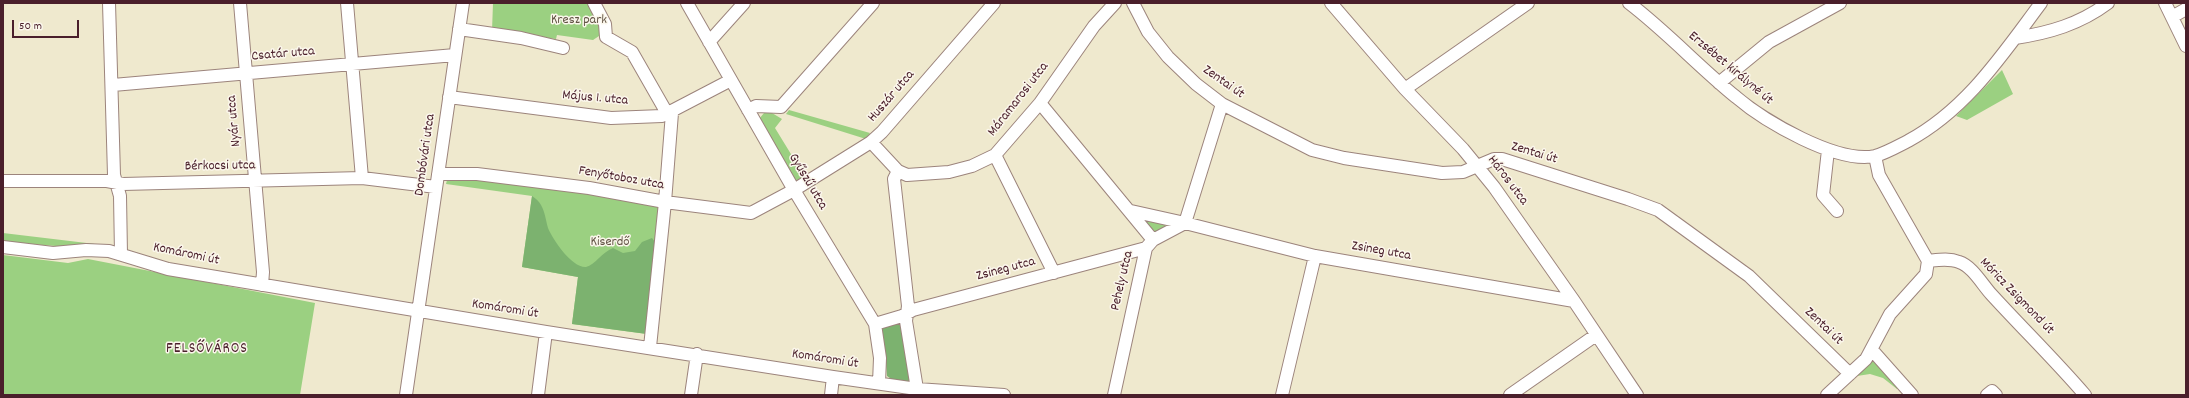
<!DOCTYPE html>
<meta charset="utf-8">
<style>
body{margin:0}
#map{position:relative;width:2189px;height:398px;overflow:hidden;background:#efe9ce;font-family:Dekko,sans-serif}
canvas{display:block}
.frame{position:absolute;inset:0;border:4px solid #4a1f2b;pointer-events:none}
.scale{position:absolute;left:12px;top:20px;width:67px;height:18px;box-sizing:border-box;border:2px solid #4a1f2b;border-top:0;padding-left:5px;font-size:12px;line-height:14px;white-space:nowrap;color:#4a1f2b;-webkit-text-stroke:3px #fbf7ec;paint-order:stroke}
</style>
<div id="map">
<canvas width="2189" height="398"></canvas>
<div class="frame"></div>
<div class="scale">50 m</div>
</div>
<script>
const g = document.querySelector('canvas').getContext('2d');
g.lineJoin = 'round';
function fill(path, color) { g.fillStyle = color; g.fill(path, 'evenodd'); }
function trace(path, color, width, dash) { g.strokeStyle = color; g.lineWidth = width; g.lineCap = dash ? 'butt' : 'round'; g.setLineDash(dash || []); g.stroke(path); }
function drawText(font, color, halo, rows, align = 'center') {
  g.font = font + ' Dekko,sans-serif'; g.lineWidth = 3; g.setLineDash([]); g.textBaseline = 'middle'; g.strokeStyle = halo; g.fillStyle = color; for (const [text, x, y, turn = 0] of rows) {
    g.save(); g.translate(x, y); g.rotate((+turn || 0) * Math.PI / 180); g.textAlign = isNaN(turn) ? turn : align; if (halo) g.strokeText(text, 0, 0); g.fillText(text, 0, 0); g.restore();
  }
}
const green = new Path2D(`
 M493,3H589L599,21L602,34L593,40L557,35L556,39L492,31Z
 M2002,70L2013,94L1967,120L1956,116Z
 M789,110L870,133L866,139L786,114Z
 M764,113H772L782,119L775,128L805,177L796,182L759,119Z
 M470,177L588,191L661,206L647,334L572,324L578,277L522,267L532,196L446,184L447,180Z
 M1142,217L1170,222L1155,234Z
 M3,233L95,244L69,247L3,242Z
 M3,255L68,263L88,259L315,303L300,395H3Z
 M1873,359L1897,384V389L1883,378L1870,374L1857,376Z`);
const forest = new Path2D(`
 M532,196C535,198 539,201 541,205C545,212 546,221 548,228C553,240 572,268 586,267C595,265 602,252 613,248L623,253L635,251L642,242L652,238L657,245L647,334L572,324L578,277L522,267Z
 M901,322L911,378L908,382L894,381L887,376L885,349L881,328Z`);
const minor = new Path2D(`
 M109,3L114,175L120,196L121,254
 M240,3L263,272L262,285
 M347,3L362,178
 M594,3L605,24L606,37L632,52L668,115
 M687,3L794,190L875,324L880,358L879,383
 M1133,3L1148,32L1168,57L1196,84L1222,104L1312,150L1344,158L1442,173L1463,172L1494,159H1502L1628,199L1658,210L1749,276L1850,374
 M1331,3L1405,89L1463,149L1494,187L1574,301L1637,395
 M1629,3C1667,32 1699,67 1736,97C1764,121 1837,164 1875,156C1886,153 1898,146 1908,141C1967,109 2002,55 2041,3
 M2165,3L2186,46
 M2172,17L2186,9
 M459,29L521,38L563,48
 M2015,38C2049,33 2080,24 2108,3
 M709,42L744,3
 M1719,83L1769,42L1840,3
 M113,85L455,55
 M1405,89L1528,3
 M449,97L611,118L662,116L731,80
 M1040,103L1153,240
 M748,110L756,106L781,107L873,3
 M871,142L898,171L894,179L908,306L906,321L917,389
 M1828,150L1823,195L1837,211
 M995,155L1054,273
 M1875,156L1879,175L1928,261
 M898,171L907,175L949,172L972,166L995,155L1040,103L1094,26L1115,3
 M438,174H477L589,188L665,202L751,213L794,190L871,142L882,132L994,3
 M3,181H107L123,184L362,178L436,187
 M1131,211L1185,223L1315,256L1574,301
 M3,247L53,253L86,250L109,251L168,269L546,332L833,377L917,389L1004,395
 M1928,261C1938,260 1949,258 1959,262C1972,266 1982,284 1991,294C2022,328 2055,360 2085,395
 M875,324L902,316L913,310L1146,248
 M650,347L665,202L672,113
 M1872,350L1912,395
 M406,395L463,3
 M538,395L546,332
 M691,395L697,354
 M831,395L833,377
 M1114,395L1146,248L1153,240L1185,223L1222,104
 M1282,395L1315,256
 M1510,395L1596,335
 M1827,395L1866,359L1890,314L1926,274L1928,261
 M1987,395L1992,391L1996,395`);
const parkNames = [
 ["Kresz park",579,21],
 ["Kiserdő",610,243]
];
const streetNames = [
 ["Csatár utca",283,55,-5],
 ["Erzsébet királyné út",1730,69,40],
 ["Zentai út",1223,83,35],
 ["Huszár utca",892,97,-49],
 ["Május 1. utca",595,99,5],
 ["Máramarosi utca",1019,100,-52],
 ["Nyár utca",235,121,-95],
 ["Zentai út",1534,154,17],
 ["Dombóvári utca",426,155,-82],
 ["Bérkocsi utca",220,167,-1],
 ["Fenyőtoboz utca",621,179,10],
 ["Háros utca",1507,181,53],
 ["Gyűszű utca",807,182,59],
 ["Zsineg utca",1381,252,10],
 ["Komáromi út",186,255,12],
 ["Zsineg utca",1006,270,-15],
 ["Pehely utca",1123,281,-77],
 ["Móricz Zsigmond út",2016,297,46],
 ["Komáromi út",505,310,9],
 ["Zentai út",1823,327,44],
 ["Komáromi út",825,360,9]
];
const neighbourhoodNames = [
 ["FELSŐVÁROS",207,350]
];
fill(green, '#9bd081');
fill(forest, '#7cb26f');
trace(minor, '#9c847c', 14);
trace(minor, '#fff', 12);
drawText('14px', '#625445', '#fbf7ec', parkNames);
drawText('14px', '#4a1f2b', '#fbf7ec', streetNames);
g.letterSpacing = '1px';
drawText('15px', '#4a1f2b', '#fbf7ec', neighbourhoodNames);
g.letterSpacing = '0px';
</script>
